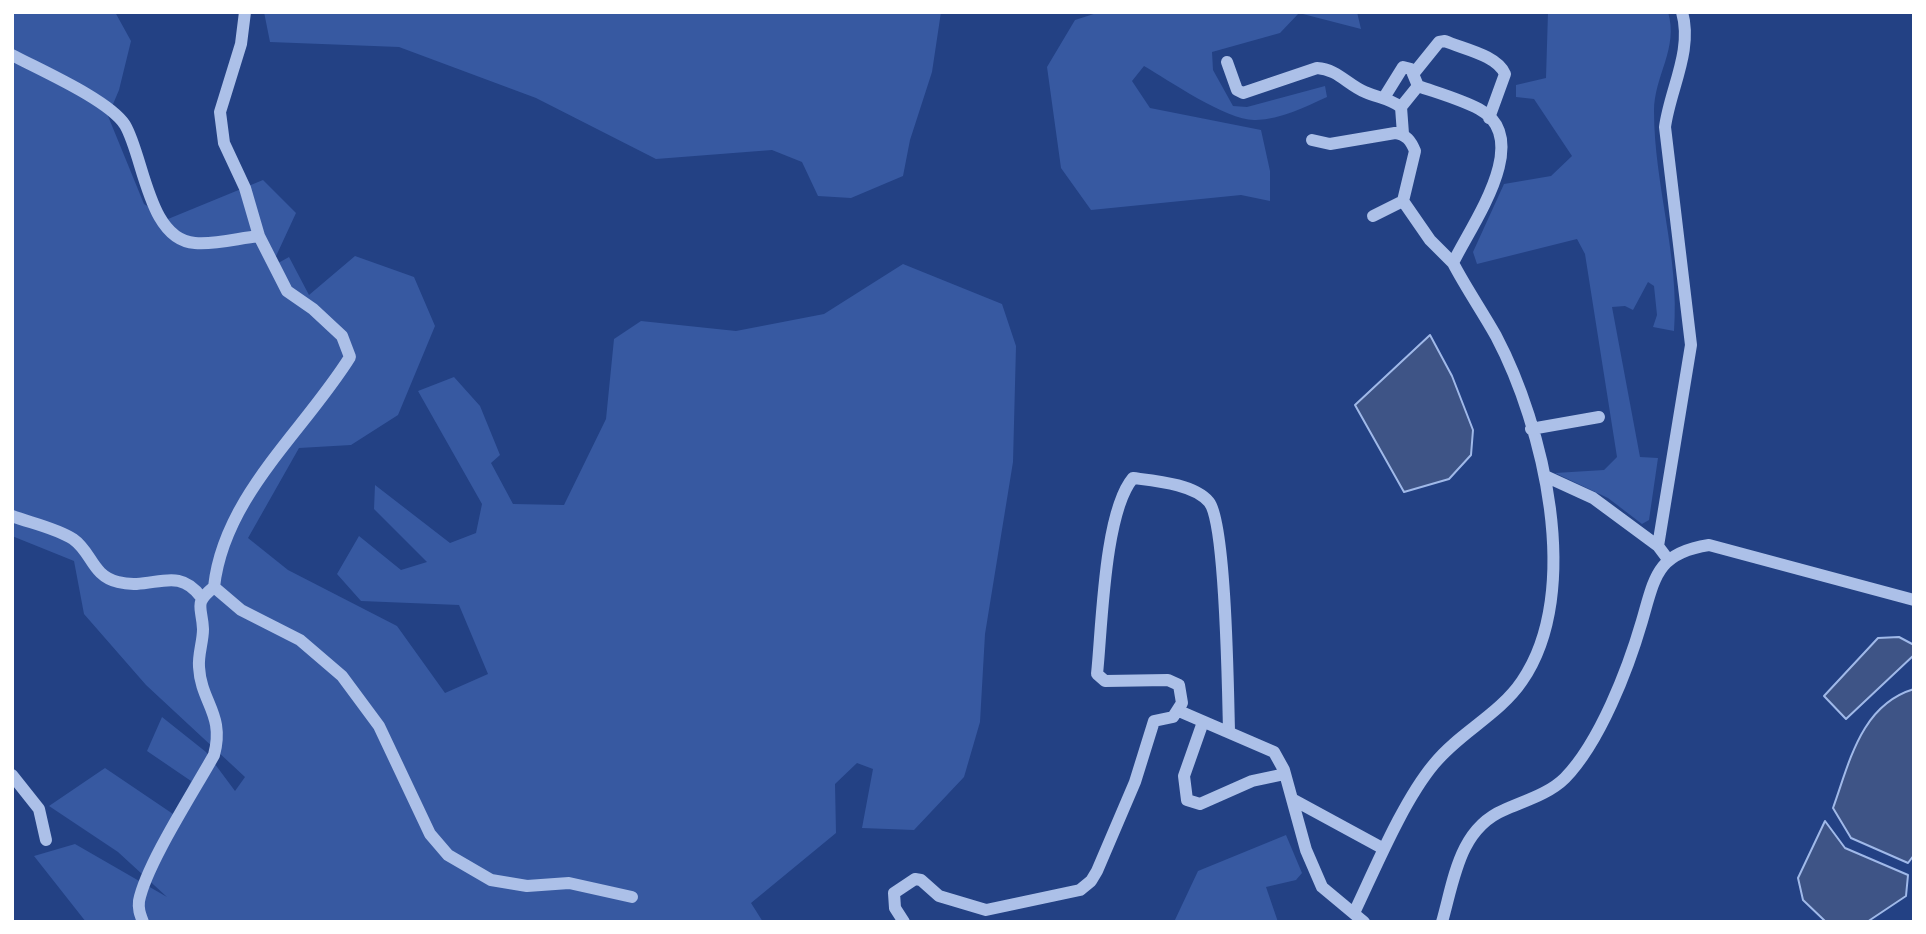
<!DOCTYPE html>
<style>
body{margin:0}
#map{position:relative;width:1926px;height:934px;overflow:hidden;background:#234184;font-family:"Roboto Condensed",sans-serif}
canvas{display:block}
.frame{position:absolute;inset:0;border:14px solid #fff;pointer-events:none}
</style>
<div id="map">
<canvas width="1926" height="934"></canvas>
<div class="frame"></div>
</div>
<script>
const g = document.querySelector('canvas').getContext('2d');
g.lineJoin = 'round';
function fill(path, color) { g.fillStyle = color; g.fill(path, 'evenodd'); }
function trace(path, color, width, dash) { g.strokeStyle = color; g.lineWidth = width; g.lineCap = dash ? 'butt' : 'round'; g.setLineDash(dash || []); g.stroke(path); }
const green = new Path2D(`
 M12,12H115L131,41L119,90L108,116L144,204L168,219L263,180L296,213L271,267L289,257L309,295L355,256L414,277L435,326L398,415L351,445L299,448L248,538L288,570L397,626L445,693L488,674L459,605L361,601L337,574L359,536L401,570L427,562L374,509L375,485L450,543L476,533L482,504L418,391L454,377L480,406L500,455L491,463L513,504L564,505L606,419L614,339L641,321L736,331L824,314L903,264L1002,304L1016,346L1013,462L985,634L980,722L964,777L914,830L862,828L873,769L857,763L835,784L836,833L751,903L763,922H86L34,856L75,844L167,897L118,852L49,806L105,768L176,816L191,781L147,751L162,717L206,752L235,791L245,777L146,685L84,614L74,561L12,536Z
 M264,12H941L932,72L910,140L903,176L851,198L818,196L802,162L772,150L656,159L536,98L399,47L270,42Z
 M1100,12H1357L1361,29L1299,13L1280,33L1212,52L1213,70L1233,106L1247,107L1325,86L1327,97C1305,107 1281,119 1256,120C1229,122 1168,80 1144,66L1132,81L1150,108L1261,130L1270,171V201L1241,195L1091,210L1061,168L1047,67L1075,20Z
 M1548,12H1668C1679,48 1654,76 1654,111C1654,185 1680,258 1674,331L1653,327L1657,315L1654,286L1648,282L1633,310L1625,306L1612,307L1640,457L1658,458L1649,520L1642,524L1608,498L1555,473L1604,470L1617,457L1585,254L1577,239L1477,264L1473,252L1504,184L1551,176L1572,156L1534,99L1516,97V85L1546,78Z
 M1286,835L1302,873L1296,880L1266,887L1278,922H1174L1198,871Z`);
const water = new Path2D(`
 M1430,335L1452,376L1473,430L1471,455L1449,479L1404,492L1355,405Z
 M1899,637L1914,645V655L1846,719L1824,696L1878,638Z
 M1914,689V855L1908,863L1851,838L1833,808C1850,761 1861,705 1914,689Z
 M1825,821L1845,848L1908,875L1906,896L1867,922H1826L1803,900L1798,878Z`);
const minor = new Path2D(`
 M245,12L241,44L220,112L224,143L245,188L259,236L287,291L313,309L342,336L350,357C304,431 224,496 214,587L241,610L300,640L342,676L379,726L430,834L448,855L491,880L527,886L569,883L632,897
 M12,55C40,70 109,100 125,125C144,157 148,240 195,243C215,245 239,238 259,236
 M1227,62L1237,90L1243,93L1317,68C1337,69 1348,85 1365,92C1379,98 1388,98 1401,107
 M1414,73L1439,42L1445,41C1463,49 1497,55 1505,74L1489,118
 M1385,96L1403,67L1411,69L1418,86L1401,107L1403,134
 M1312,140L1330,144L1395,133C1406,134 1411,141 1415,151L1403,201L1373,216
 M1403,201L1430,240L1453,263
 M1531,429L1599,417
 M1545,476L1593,498L1658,546
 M12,516C31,523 56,528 73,539C92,552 92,576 118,582C152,591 177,564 201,597
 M1667,558L1658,546L1691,345L1665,127C1670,89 1693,51 1682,12
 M1179,711L1274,752L1284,770L1306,850L1322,887L1364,922
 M1203,722L1184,776L1187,800L1200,804L1252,781L1285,774
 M12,775L39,809L46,840
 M1292,799L1384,849
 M1354,913C1375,869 1403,801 1434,764C1460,732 1499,715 1522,681C1584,591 1543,425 1496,336C1482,311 1466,288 1453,263C1471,225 1535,139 1479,109C1460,99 1438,93 1418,86
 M143,922C140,914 138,909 139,901C146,865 194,791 214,755C225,714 201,703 199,667C198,654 203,642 203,629C202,606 193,604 214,587
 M904,922L895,908L894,893L915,879L921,880L939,896L986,910L1080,890L1091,881L1097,871L1135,782L1154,721L1173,717L1182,703L1179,685L1168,680L1105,681L1097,674C1102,627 1104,512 1133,478C1156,481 1194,484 1209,502C1226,523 1228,694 1229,731
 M1442,922C1454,880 1459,829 1504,810C1524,801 1549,794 1565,778C1600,742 1628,669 1642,621C1655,576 1657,553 1709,545L1914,600`);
fill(green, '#3759a1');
fill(water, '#3e5486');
trace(water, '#a0b9e9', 2);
trace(minor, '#acc0e8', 12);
</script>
